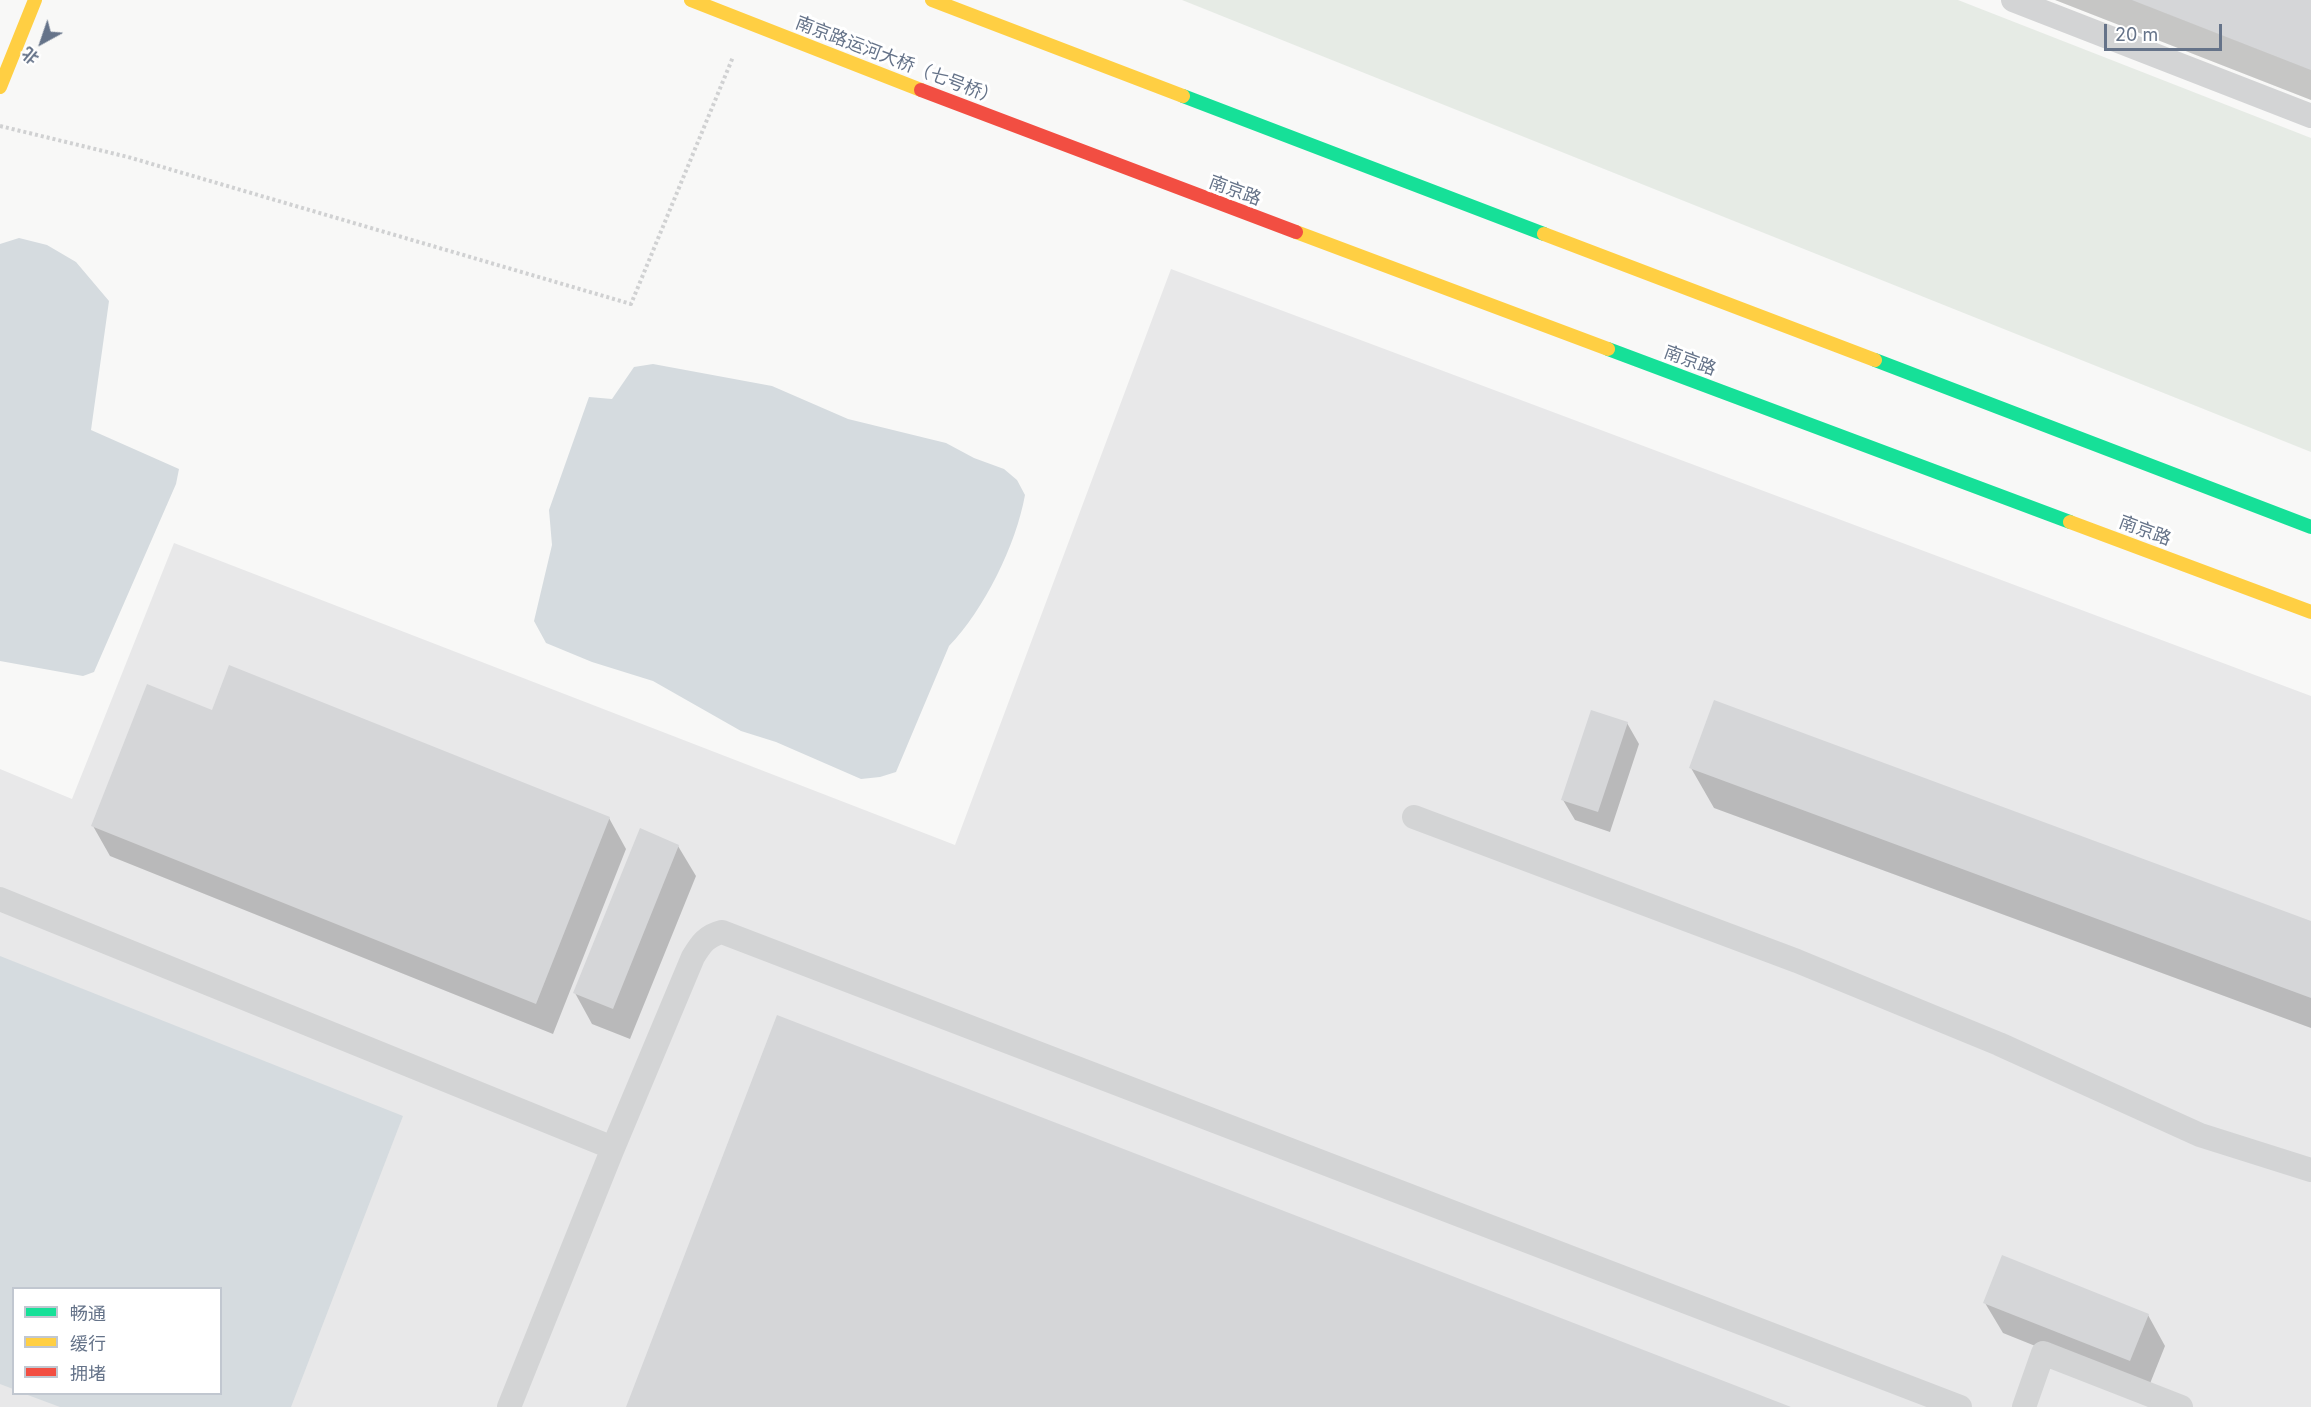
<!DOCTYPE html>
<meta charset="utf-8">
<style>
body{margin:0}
#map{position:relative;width:2311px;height:1407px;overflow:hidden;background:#f8f8f7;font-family:Inter,"Noto Sans SC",sans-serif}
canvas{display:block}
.legend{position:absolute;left:12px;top:1287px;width:210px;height:108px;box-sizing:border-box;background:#fff;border:2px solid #c1c7d0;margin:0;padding:8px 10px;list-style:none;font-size:18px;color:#657389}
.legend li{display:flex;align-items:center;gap:12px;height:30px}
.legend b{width:30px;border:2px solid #c1c7d0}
.north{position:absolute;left:12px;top:12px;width:60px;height:60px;-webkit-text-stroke:4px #fff;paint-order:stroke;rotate:220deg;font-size:16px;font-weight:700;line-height:24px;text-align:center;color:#657389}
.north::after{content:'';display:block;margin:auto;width:21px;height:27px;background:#657389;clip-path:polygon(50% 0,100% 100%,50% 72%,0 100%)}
.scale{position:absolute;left:2104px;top:24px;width:118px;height:27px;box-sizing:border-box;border:3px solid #657389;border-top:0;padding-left:8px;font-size:18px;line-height:21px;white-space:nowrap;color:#657389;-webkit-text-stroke:4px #fff;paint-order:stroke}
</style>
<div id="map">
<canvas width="2311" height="1407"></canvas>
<ul class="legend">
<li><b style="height:8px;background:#16e098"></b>畅通</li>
<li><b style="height:8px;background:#ffcf43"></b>缓行</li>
<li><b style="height:8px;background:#f24e42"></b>拥堵</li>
</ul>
<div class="north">北</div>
<div class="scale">20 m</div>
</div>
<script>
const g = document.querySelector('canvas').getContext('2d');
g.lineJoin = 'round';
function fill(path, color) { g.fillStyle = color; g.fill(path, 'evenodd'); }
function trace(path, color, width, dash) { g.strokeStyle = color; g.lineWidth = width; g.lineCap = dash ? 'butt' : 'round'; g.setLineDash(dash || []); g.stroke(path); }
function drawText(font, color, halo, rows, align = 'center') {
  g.font = font + ' Inter,"Noto Sans SC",sans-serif'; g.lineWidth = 6; g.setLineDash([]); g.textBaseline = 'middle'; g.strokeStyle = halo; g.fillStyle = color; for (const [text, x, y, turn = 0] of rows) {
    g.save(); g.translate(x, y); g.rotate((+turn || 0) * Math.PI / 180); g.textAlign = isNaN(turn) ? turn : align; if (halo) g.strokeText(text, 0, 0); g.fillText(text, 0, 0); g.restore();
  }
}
const built = new Path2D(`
 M1171,269L2311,696V1407H0V769L72,799L174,543L955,845ZM14,1288H220V1394H14Z`);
const green = new Path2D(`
 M1182,0H1958L2311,138V452Z`);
const water = new Path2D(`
 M19,238L47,245L76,262L109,301L91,430L179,469L176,484L94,672L83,676L0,661V244Z
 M653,364L772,386L848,419L946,443L974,458L1004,469L1017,480L1025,495C1016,545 984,610 949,646L896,772L880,777L861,779L776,742L741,731L653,681L592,662L546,643L534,621L552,545L549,510L589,397L612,399L634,367Z
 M0,956L403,1116L291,1407H60L25,1394H220V1288H14L13,1389L0,1384Z`);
const shadow = new Path2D(`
 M2055,0H2311V100Z
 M212,712L609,818L626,849L553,1034L110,856L93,826Z
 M1627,723L1639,744L1610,832L1575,820L1563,800Z
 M1691,768L2311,922V1028L1714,808Z
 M678,846L696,876L630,1039L592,1024L575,993Z
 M1985,1303L2148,1315L2165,1346L2147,1391L2003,1333Z`);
const building = new Path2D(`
 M2132,0H2311V70Z
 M229,665L610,817L536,1004L91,826L147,684L212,710Z
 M1714,700L2311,921V998L1689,768Z
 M1591,710L1628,722L1598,812L1561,800Z
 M640,828L679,845L613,1009L573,993Z
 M777,1015L1791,1407H626Z
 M2002,1255L2149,1314L2130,1361L1983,1303Z`);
const path = new Path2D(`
 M0,126L128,157L631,304L733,57`);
const lane = new Path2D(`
 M2013,0L2311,116
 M1414,817L1797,961L1999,1044L2200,1135L2311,1170
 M0,899L613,1148L509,1407
 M613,1148L693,957C701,944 706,936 722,932L1960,1407
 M2024,1407L2043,1353L2181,1407`);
const fast = new Path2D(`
 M1183,96L1544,234
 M1608,349L2070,522
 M1875,360L2311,527`);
const slow = new Path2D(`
 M691,0L921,90
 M932,0L1183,96
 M0,87L35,0
 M1296,232L1608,349
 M1544,234L1875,360
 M2070,522L2311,612`);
const jam = new Path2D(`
 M921,90L1296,232`);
const streetNames = [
 ["南京路运河大桥（七号桥）",897,61,21],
 ["南京路",1235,191,20],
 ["南京路",1690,361,20],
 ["南京路",2145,531,20]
];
fill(built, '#e8e8e9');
fill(green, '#e6ebe5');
fill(water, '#d5dbdf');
fill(shadow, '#0003');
fill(building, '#d5d6d8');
trace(path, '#d0d1d2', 4, [3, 3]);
trace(lane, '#d3d4d5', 24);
trace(fast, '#16e098', 14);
trace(slow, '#ffcf43', 14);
trace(jam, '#f24e42', 14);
drawText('18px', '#657389', '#fff', streetNames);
</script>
